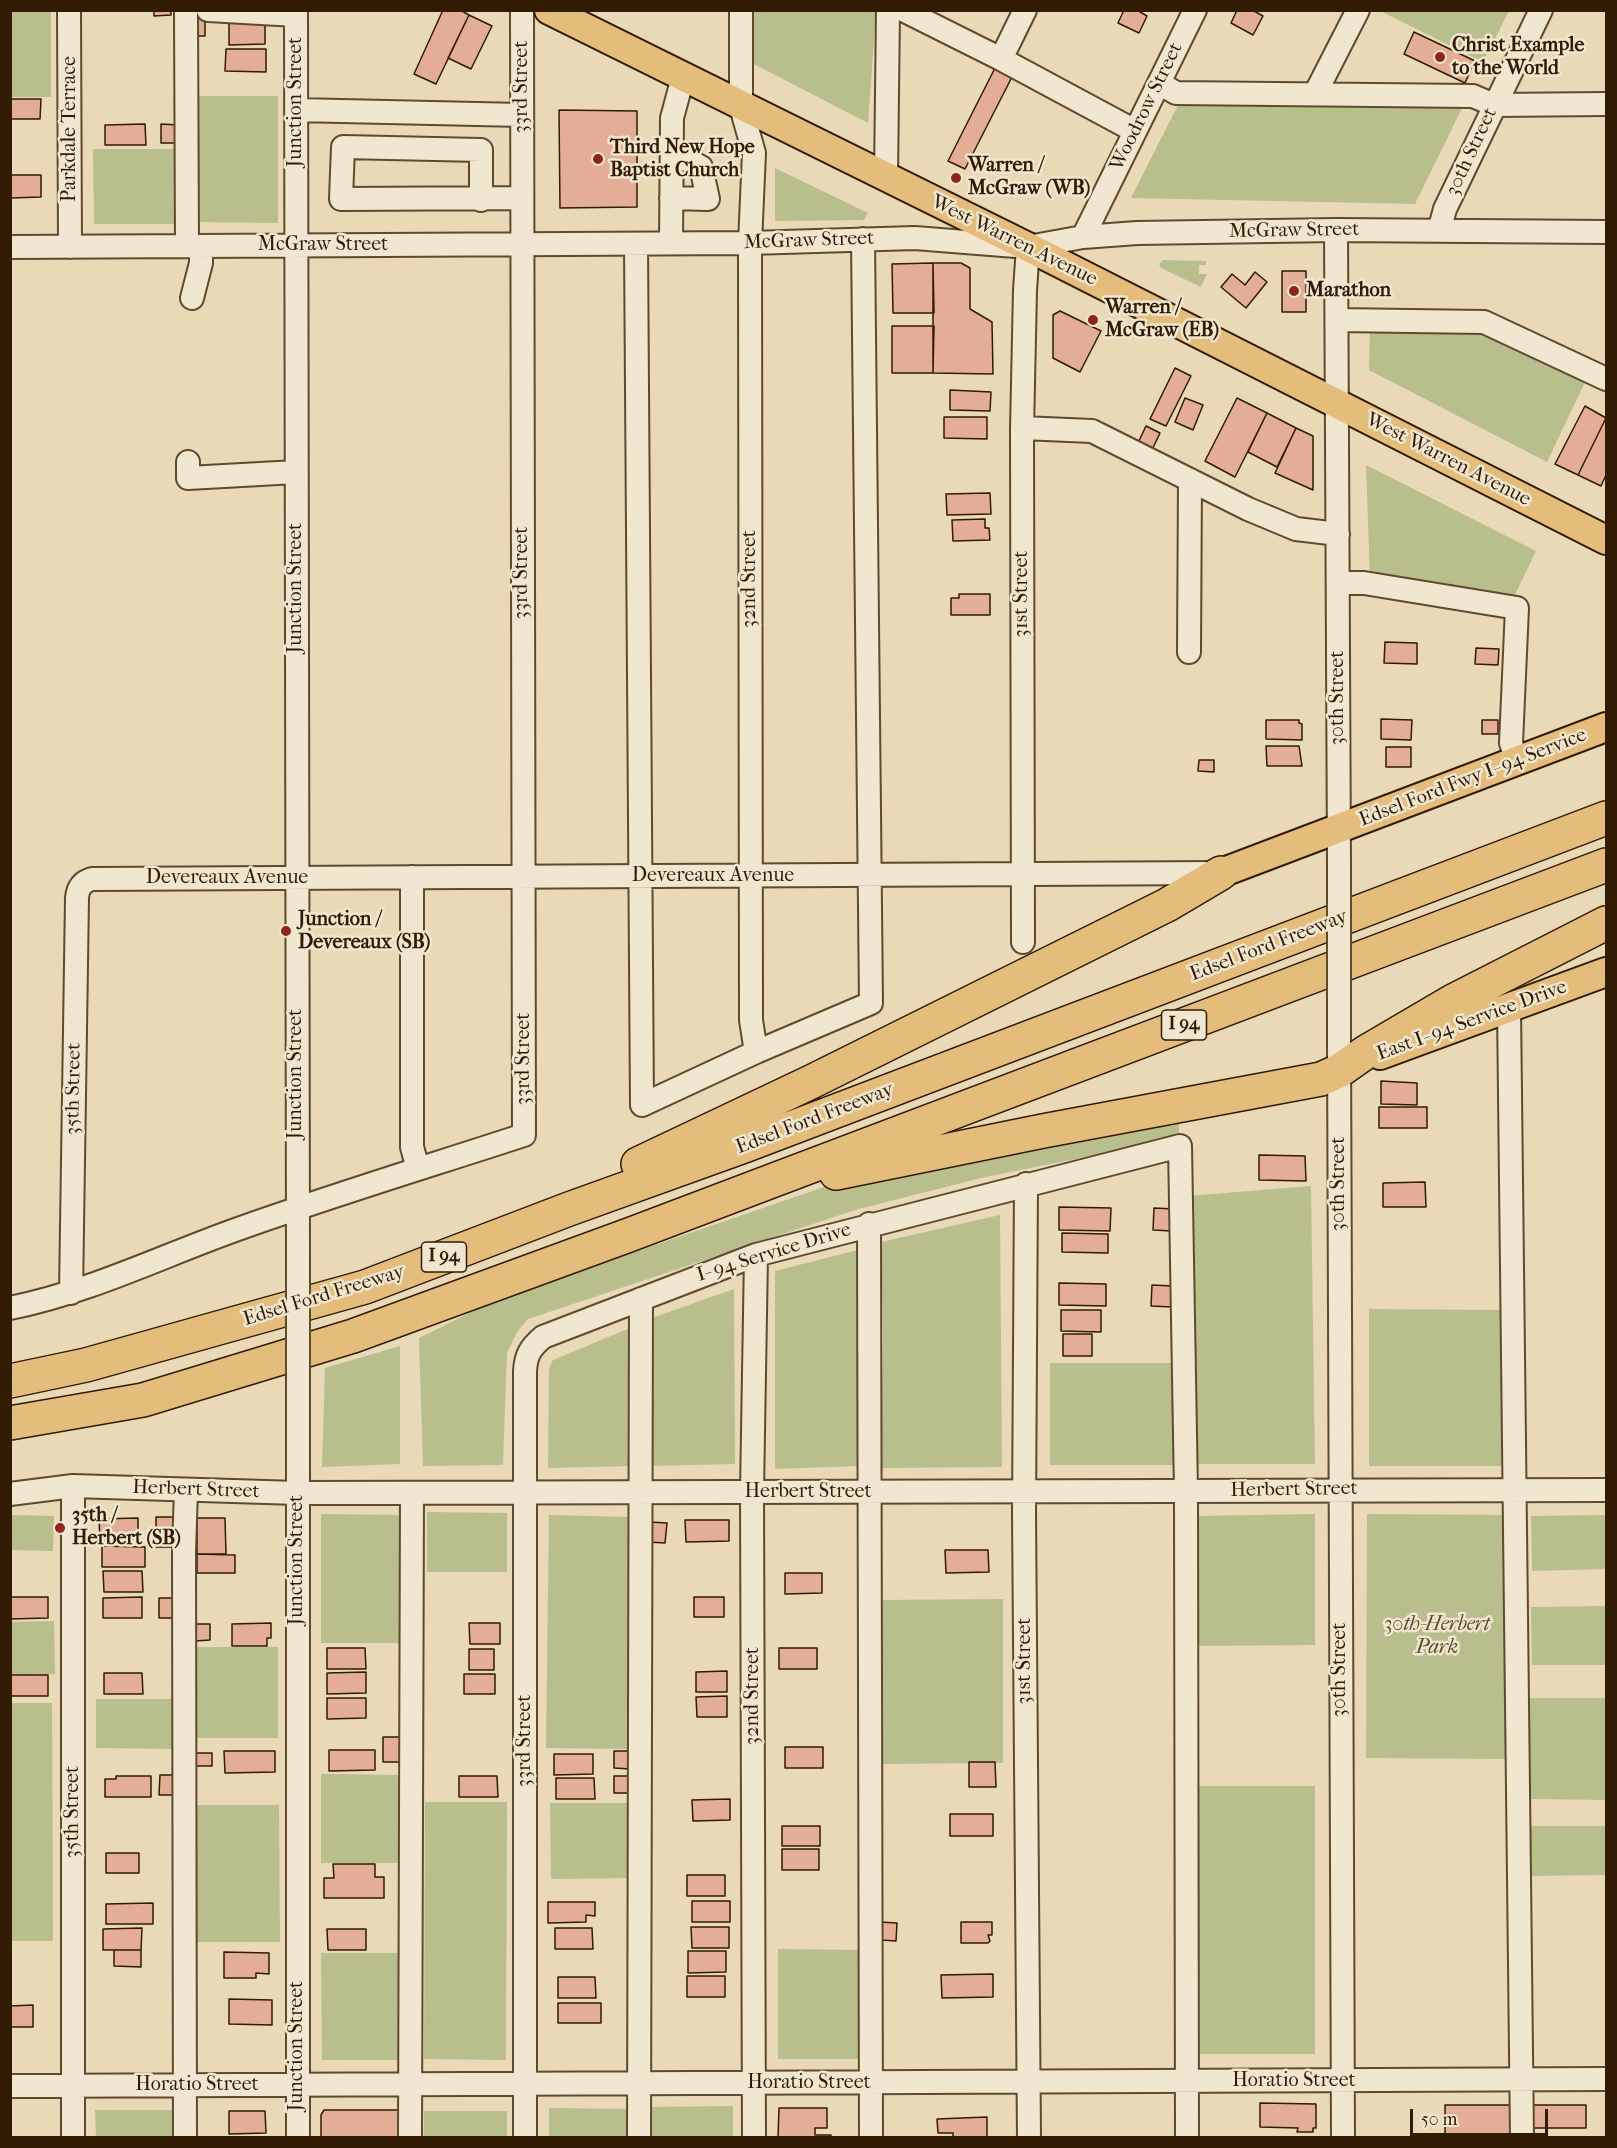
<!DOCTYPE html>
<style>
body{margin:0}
#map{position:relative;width:1617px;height:2148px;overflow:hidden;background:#e9d9b6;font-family:"IM FELL French Canon",serif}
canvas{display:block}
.frame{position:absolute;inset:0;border:12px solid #311b02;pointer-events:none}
.scale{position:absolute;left:1410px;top:2109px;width:138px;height:27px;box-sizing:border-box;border:3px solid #311b02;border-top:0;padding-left:8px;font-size:18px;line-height:21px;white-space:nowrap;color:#311b02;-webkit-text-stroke:4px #f1e6d0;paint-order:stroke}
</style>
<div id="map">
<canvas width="1617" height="2148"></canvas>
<div class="frame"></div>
<div class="scale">50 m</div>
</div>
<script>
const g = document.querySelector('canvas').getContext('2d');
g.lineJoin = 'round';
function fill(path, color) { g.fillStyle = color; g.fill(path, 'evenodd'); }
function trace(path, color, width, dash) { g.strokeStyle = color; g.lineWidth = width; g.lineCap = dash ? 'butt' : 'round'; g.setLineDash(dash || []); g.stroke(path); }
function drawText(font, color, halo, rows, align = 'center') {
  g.font = font + ' "IM FELL French Canon",serif'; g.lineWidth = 5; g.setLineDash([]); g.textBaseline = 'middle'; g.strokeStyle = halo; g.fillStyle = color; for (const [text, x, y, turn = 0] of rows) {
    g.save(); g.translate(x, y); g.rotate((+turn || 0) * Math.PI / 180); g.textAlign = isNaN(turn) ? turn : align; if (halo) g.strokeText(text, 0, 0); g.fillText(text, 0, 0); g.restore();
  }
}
const green = new Path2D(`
 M11,10L51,11V97H11Z
 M750,11H876L868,123L748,61Z
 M1380,11H1509L1483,62Z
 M194,96H278V223L193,222Z
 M1179,103L1464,104L1415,204L1131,198Z
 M93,149H180V224H94Z
 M775,168L868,213L864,220L775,221Z
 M1163,260L1206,261V265H1199V274H1207L1201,287L1161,268L1159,264Z
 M1482,326L1587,378L1547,462L1369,370L1370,328Z
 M1366,465L1536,551L1511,603L1370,577Z
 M1179,1119V1138L981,1178L855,1210L528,1319L517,1332L507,1353L503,1465L423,1466L419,1338L498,1299L824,1187L979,1153Z
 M1311,1186L1315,1464H1192L1188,1196Z
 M1000,1215L1002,1467L881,1468L883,1338L881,1242Z
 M862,1249L859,1466L775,1469V1271Z
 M734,1289L735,1464L647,1466L649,1319Z
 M1369,1309L1500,1310L1503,1466H1369Z
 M630,1328L632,1466L548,1468L549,1368L553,1360Z
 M400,1346V1464L322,1467L325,1368Z
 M1050,1363H1180V1465H1050Z
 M427,1512L507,1513V1572H427Z
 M321,1514L405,1515V1643H321Z
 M1315,1514V1645L1194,1646L1195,1516Z
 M1367,1514L1509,1515L1508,1759L1366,1758Z
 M11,1515L54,1516L53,1551L11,1550Z
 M549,1515L631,1517L628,1749L546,1748Z
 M1606,1515V1569L1532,1571L1531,1516Z
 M1003,1599V1763L882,1764L881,1600Z
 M1606,1606V1665H1532L1531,1607Z
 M54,1621L55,1674L11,1675V1622Z
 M192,1647H278V1738H192Z
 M1529,1698H1606V1800L1529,1799Z
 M96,1699H177V1749L96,1748Z
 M11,1703H52L53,1941H11Z
 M321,1774L404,1775V1863H321Z
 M1195,1786H1315V2054H1195Z
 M425,1802H507L506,2060L424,2059Z
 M550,1803H632L633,1878L551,1879Z
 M194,1805H279L280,1942H194Z
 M1528,1826H1606V1875L1529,1876Z
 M778,1949L860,1950L864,2059H778Z
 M321,1953H405V2060H322Z
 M733,2106V2137H650L649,2107Z
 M549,2108L634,2109V2137L549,2138Z
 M95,2110H180L181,2137H96Z
 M424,2111H507V2137H424Z`);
const building = new Path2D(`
 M154,10H171V15L154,16Z
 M443,10H460L469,15L436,84L414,74Z
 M1124,10H1137L1147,16L1139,33L1118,23Z
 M1237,10H1252L1263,16L1253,35L1231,23Z
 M194,14L205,20V36H193Z
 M469,15L492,26L471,69L448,58Z
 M265,21V44L229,45V22Z
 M1414,32L1475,61L1465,83L1404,54Z
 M226,49H266V72L225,71Z
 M996,66L1013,75L965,169L948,161Z
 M10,99H41L40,119H10Z
 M559,110L637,111V207L560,208Z
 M145,124L146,145H105V125Z
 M161,124L178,125V143H161Z
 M10,175H41V197L10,198Z
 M933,263L934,313H893L892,264Z
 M933,263H961L970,268V309L992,322L993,374L933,373Z
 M1282,271H1306V312H1282Z
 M1255,272L1267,282L1246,308L1221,287L1232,274L1245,285Z
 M1060,311L1101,331L1080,372L1053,358V315Z
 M892,326H934L933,373H892Z
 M1175,368L1191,376L1166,426L1150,419Z
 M950,390L991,392L990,411L950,410Z
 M1185,398L1203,405L1193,430L1175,422Z
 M1237,398L1267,413L1235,477L1205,461Z
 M1585,406L1606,418L1578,475L1555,464Z
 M1267,413L1296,428L1277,467L1248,452Z
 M944,417H987V439L944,438Z
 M1606,418V475L1601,486L1578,475Z
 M1146,426L1160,433L1151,452L1137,445Z
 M1296,428L1313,436V490L1275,473Z
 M990,493L991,514L947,515L946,494Z
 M985,519V528H989L990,540L953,541L952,520Z
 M959,594H990V615H951V598H959Z
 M1385,642L1417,643V664L1384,663Z
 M1476,648L1499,649L1498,665L1475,664Z
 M1381,719L1412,720L1411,740L1381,739Z
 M1266,720H1299V723L1302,724V740L1266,739Z
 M1482,720H1498V734H1482Z
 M1266,746H1299L1302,766H1267Z
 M1386,747H1411V767H1386Z
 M1199,760H1214V772L1198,771Z
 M1381,1081L1417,1083V1105L1381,1104Z
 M1379,1107H1427V1128H1379Z
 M1259,1155L1305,1156L1306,1181L1259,1180Z
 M1425,1182L1426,1207H1383V1183Z
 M1059,1207L1111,1208L1110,1231L1059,1230Z
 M1154,1208L1174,1209L1172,1231L1153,1230Z
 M1062,1233L1108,1234V1253L1062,1252Z
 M1059,1283L1106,1284V1306L1059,1305Z
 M1152,1285L1173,1286L1172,1307L1151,1306Z
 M1061,1310H1101V1332L1061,1331Z
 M1063,1334H1092V1356H1063Z
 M156,1517H180V1547H156Z
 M138,1518V1539L100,1540L99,1519Z
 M197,1518H225L226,1554H197Z
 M685,1520H729V1541L686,1542Z
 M650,1522L667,1523L665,1543L648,1542Z
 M102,1546L145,1547V1567H102Z
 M945,1550H988L989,1572L946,1573Z
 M197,1554L235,1555V1573H197Z
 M103,1571H142L143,1592H104Z
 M785,1573H822V1593L785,1594Z
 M10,1597H48V1618L10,1619Z
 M142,1597V1618H103V1598Z
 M694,1597H724V1617H694Z
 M159,1598H179V1618H159Z
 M271,1623V1638H267V1646H232V1624Z
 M469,1623H500V1644H470Z
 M194,1624H210V1640L195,1641Z
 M327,1648H365L366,1669H327Z
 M779,1648H817V1669H779Z
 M469,1649H494V1670H469Z
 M727,1671V1692H696V1672Z
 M366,1672V1693L327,1694V1673Z
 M104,1673H142L143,1694H104Z
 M464,1674H495V1694H464Z
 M10,1675H48V1696H10Z
 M727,1696V1717H697L696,1697Z
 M327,1698H366V1718L327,1719Z
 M383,1737H405L404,1762H383Z
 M785,1747H823V1768H785Z
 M329,1750H375V1770L329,1771Z
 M224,1751H275V1772L225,1773Z
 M614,1751H631V1769L614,1768Z
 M195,1753H212V1766H195Z
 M554,1754H593V1774L554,1775Z
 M969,1762H995L996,1787H969Z
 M160,1775H177L178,1795H159Z
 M116,1776H151V1797H105V1779H116Z
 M459,1776H497L498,1797H459Z
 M614,1776H631V1793H614Z
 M556,1778H594L595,1799H556Z
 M730,1799V1820L693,1821L692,1800Z
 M950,1814H993V1836H950Z
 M782,1826H820V1846H782Z
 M782,1849H819V1870H782Z
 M106,1853H139V1873H106Z
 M333,1864H375V1877H384V1898H324V1878H334Z
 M687,1875H725V1896H687Z
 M692,1901H730V1922H692Z
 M548,1902H595V1916L586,1915V1922L548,1923Z
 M153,1903V1924H106V1904Z
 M880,1922L897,1923L896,1941L880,1940Z
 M961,1922H992V1935H988L990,1941L988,1943H961Z
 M691,1927H729V1948H692Z
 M142,1928L141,1950H103V1929Z
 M555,1928H592L593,1949H555Z
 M327,1929H366V1950H328Z
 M114,1950H141V1967L114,1966Z
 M688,1951H726V1972L688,1973Z
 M224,1952L269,1953V1974L256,1973V1978H224Z
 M993,1974V1997L942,1998L941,1975Z
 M687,1976H725V1997H687Z
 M558,1977H595L596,1998H558Z
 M229,1999L272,2000V2025L229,2024Z
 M558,2003H601V2023H558Z
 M33,2005V2027H10V2006Z
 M1260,2103L1316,2104V2128H1313V2132H1297L1298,2128L1260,2127Z
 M1445,2105H1513V2137L1445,2136Z
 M1533,2105H1586V2128H1533Z
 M779,2108H827V2128H815V2135H831V2138H778Z
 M324,2110H407V2138H321V2115Z
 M229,2111H265L266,2133L229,2134Z
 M987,2117V2138H953V2133H938L937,2119Z`);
const minor = new Path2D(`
 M69,10L70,247
 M186,10L187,246
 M208,10L296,15
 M296,10L298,1258
 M741,10V107L754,153L750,243L751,1020L756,1052
 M903,10L1001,59L1135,131
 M1001,59L1025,10
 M1159,83L1176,93L1473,96L1494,105L1606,104
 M1315,94L1358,10
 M296,110L522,115
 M886,178L888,10
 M671,198L708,199L701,167L672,152
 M481,200V150L343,147L341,199L521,198
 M1336,230L1339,862
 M1439,231L1445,209L1541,10
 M1083,237L1195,10
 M671,243L672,118L683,77
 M636,244L642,1105L756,1052L871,1003L863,239
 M10,247L750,243L915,238L1028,247L1083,237L1137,233L1336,230L1606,232
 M192,298L201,263V246
 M1337,320L1484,322L1606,379
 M1022,428L1092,431L1248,509L1296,529L1338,534
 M188,462V478L296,472
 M1338,583H1364L1517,608L1511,743L1517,761
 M1189,652L1190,480
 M412,877V1147L418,1169
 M1023,942L1022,430L1025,290L1028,247
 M1509,1007L1522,2138
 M1339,1037L1343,2138
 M1026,1184L1024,1513L1029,2138
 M869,1224L871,2138
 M71,1293L77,898C78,887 82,882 92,879L1217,873
 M10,1308C90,1292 162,1256 238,1229C333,1195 429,1166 524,1135L522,10
 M73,1486V2138
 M10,1494L73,1486L297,1493L1606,1490
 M10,2086L1606,2079
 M185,2138L184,1551L186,1490
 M298,2138V1403
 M410,2138L412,1493
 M525,2138V1371C526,1355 530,1348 543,1337L756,1255L1180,1146L1186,1491L1187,2138
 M639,2138L641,1299
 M754,2138L752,1492L756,1255`);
const major = new Path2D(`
 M549,10L1028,247L1606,540
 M1221,873L1606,727
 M1380,1055L1606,972`);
const highway = new Path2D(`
 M638,1164L811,1082L1167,905L1221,873
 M836,1173L1043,1131L1321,1079L1339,1071L1366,1052L1453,1001L1606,923
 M10,1381L86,1365L365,1287L569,1209L744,1146L1606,818
 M10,1423L143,1400L353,1336L629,1235L1606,865`);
const minorBridge = new Path2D(`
 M1339,1037V862
 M298,1258V1403`);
const markers = [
 [1440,57,6,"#8f2418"],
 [598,159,6,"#8f2418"],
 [956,178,6,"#8f2418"],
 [1294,291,6,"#8f2418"],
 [1093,320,6,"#8f2418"],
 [286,931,6,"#8f2418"],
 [60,1528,6,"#8f2418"]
];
const shields = [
 [1184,1025,45],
 [444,1257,45]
];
const shieldNames = [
 ["I 94",1184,1025],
 ["I 94",444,1257]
];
const poiNames = [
 ["Christ Example",1452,46],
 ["to the World",1452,69],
 ["Third New Hope",610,148],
 ["Baptist Church",610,171],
 ["Warren /",968,166],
 ["McGraw (WB)",968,189],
 ["Marathon",1306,291],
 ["Warren /",1105,308],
 ["McGraw (EB)",1105,331],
 ["Junction /",298,920],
 ["Devereaux (SB)",298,943],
 ["35th /",72,1516],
 ["Herbert (SB)",72,1539]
];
const streetNames = [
 ["33rd Street",522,87,-90],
 ["Junction Street",296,102,-90],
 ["Woodrow Street",1147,107,-64],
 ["Parkdale Terrace",70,129,-90],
 ["30th Street",1472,152,-65],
 ["McGraw Street",1294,231,-1],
 ["McGraw Street",809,241,-2],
 ["West Warren Avenue",1014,241,26],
 ["McGraw Street",323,245],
 ["West Warren Avenue",1448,460,27],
 ["33rd Street",522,573,-90],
 ["32nd Street",750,579,-90],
 ["Junction Street",296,588,-90],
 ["31st Street",1022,594,-90],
 ["30th Street",1338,698,-90],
 ["Edsel Ford Fwy I- 94 Service",1473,778,-21],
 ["Devereaux Avenue",713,876],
 ["Devereaux Avenue",227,878],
 ["Edsel Ford Freeway",1269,946,-21],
 ["East I- 94 Service Drive",1472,1021,-20],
 ["33rd Street",524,1059,-90],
 ["Junction Street",296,1074,-90],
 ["35th Street",74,1089,-89],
 ["Edsel Ford Freeway",815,1119,-21],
 ["30th Street",1339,1184,-90],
 ["I- 94 Service Drive",774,1253,-17],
 ["Edsel Ford Freeway",324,1296,-17],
 ["Herbert Street",196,1490,2],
 ["Herbert Street",1294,1490,-1],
 ["Herbert Street",808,1492],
 ["Junction Street",297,1560,-90],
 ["31st Street",1025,1661,-90],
 ["30th Street",1340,1670,-90],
 ["32nd Street",753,1696,-90],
 ["33rd Street",525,1741,-90],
 ["35th Street",73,1812,-90],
 ["Junction Street",297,2046,-90],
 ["Horatio Street",1294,2081],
 ["Horatio Street",809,2083],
 ["Horatio Street",197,2085]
];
const parkNames = [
 ["30th-Herbert",1437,1625],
 ["Park",1437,1648]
];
fill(green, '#b8bf8c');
fill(building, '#e4ae96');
trace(building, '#311b02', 1.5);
trace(minor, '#5f4a2f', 26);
trace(major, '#311b02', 32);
trace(highway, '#311b02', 36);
trace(minor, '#f1e6d0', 22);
trace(major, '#e4bc7b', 28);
trace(highway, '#e4bc7b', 33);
trace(minorBridge, '#5f4a2f', 26, []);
trace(minorBridge, '#f1e6d0', 22);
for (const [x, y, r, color] of markers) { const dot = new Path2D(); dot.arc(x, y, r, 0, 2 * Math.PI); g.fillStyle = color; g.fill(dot); trace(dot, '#f1e6d0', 2); }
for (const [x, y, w] of shields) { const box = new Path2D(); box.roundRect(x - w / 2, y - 15, w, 30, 4.5); g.fillStyle = '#f1e6d0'; g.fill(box); trace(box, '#311b02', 1.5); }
drawText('bold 18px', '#311b02', null, shieldNames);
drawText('bold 20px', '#311b02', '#f1e6d0', poiNames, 'left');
drawText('20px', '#311b02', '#f1e6d0', streetNames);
drawText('italic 20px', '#5a4c2b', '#f1e6d0', parkNames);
</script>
